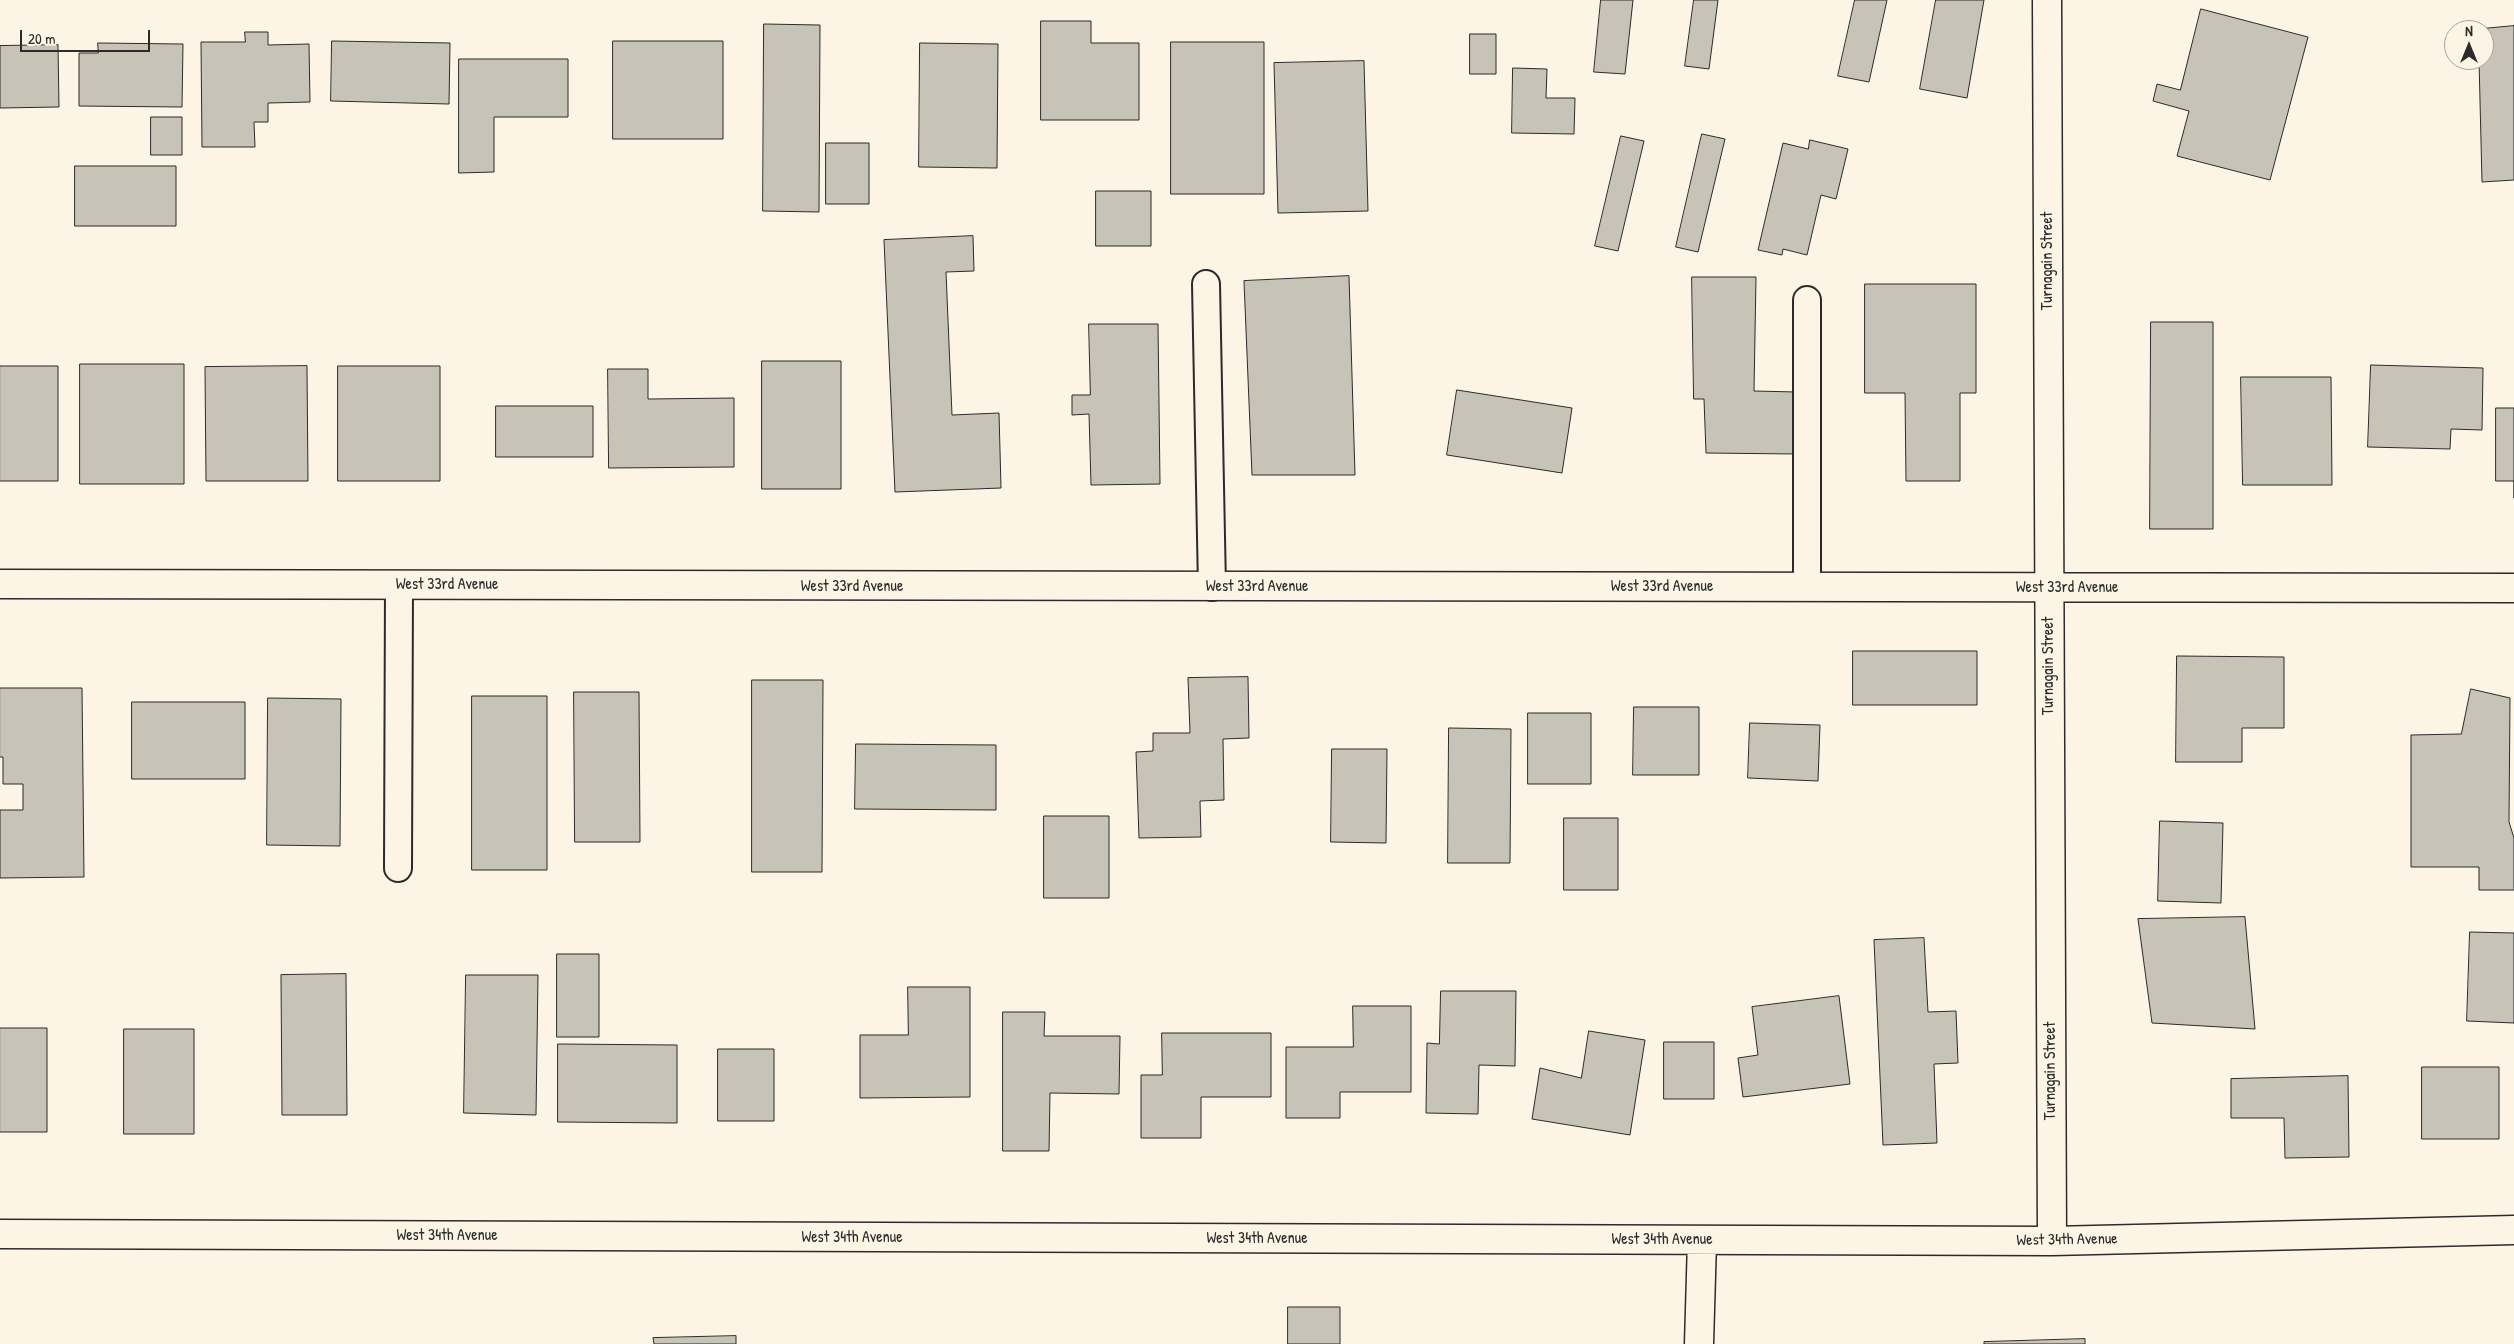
<!DOCTYPE html>
<style>
body{margin:0}
#map{position:relative;width:2514px;height:1344px;overflow:hidden;background:#fcf5e5;font-family:"Patrick Hand",sans-serif}
canvas{display:block}
.north{position:absolute;left:2444px;top:20px;width:50px;height:50px;box-sizing:border-box;background:#fcf5e5;border:1px solid #a8a49b;border-radius:50%;rotate:0deg;font-size:14px;font-weight:700;line-height:20px;text-align:center;color:#2b2b2b}
.north::after{content:'';display:block;margin:auto;width:18px;height:22px;background:#2b2b2b;clip-path:polygon(50% 0,100% 100%,50% 72%,0 100%)}
.scale{position:absolute;left:20px;top:30px;width:130px;height:22px;box-sizing:border-box;border:2px solid #2b2b2b;border-top:0;padding-left:6px;font-size:15px;line-height:18px;white-space:nowrap;color:#2b2b2b;-webkit-text-stroke:4px #fcf5e5;paint-order:stroke}
</style>
<div id="map">
<canvas width="2514" height="1344"></canvas>
<div class="north">N</div>
<div class="scale">20 m</div>
</div>
<script>
const g = document.querySelector('canvas').getContext('2d');
g.lineJoin = 'round';
function fill(path, color) { g.fillStyle = color; g.fill(path, 'evenodd'); }
function trace(path, color, width, dash) { g.strokeStyle = color; g.lineWidth = width; g.lineCap = dash ? 'butt' : 'round'; g.setLineDash(dash || []); g.stroke(path); }
function drawText(font, color, halo, rows, align = 'center') {
  g.font = font + ' "Patrick Hand",sans-serif'; g.lineWidth = 4; g.setLineDash([]); g.textBaseline = 'middle'; g.strokeStyle = halo; g.fillStyle = color; for (const [text, x, y, turn = 0] of rows) {
    g.save(); g.translate(x, y); g.rotate((+turn || 0) * Math.PI / 180); g.textAlign = isNaN(turn) ? turn : align; if (halo) g.strokeText(text, 0, 0); g.fillText(text, 0, 0); g.restore();
  }
}
const building = new Path2D(`
 M1601,0H1633L1625,74L1594,72Z
 M1694,0H1718L1709,69L1685,66Z
 M1855,0H1887L1869,82L1838,76Z
 M1936,0H1984L1967,98L1920,89Z
 M2201,9L2308,37L2270,180L2177,156L2189,111L2153,101L2157,84L2180,90Z
 M1041,21H1091V43H1139V120H1041Z
 M764,24L820,25L819,212L763,211Z
 M2514,26V180L2482,182L2479,60H2484V30L2479,29Z
 M245,32H268V45L309,44L310,102L268,103V122H254L255,147H202L201,42H245Z
 M1470,34H1496V74H1470Z
 M332,41L450,43L449,104L331,101Z
 M613,41H723V139H613Z
 M1171,42H1264V194H1171Z
 M98,43L183,44L182,107L79,106V53H98Z
 M920,43L998,44L997,168L919,167Z
 M58,45L59,107L0,108V46Z
 M459,59H568V117H494V172L459,173Z
 M1364,61L1368,211L1278,213L1274,63Z
 M1513,68L1547,69L1546,98H1575L1574,134L1512,133Z
 M151,117H182V155H151Z
 M1702,134L1725,139L1698,252L1676,247Z
 M1621,136L1644,141L1618,251L1595,246Z
 M1810,140L1848,149L1836,199L1821,195L1807,255L1783,249L1782,255L1758,250L1783,143L1808,149Z
 M826,143H869V204H826Z
 M75,166H176V226H75Z
 M1096,191H1151V246H1096Z
 M973,236L974,271L946,272L952,415L999,413L1001,488L895,492L884,240Z
 M1349,276L1355,475H1252L1244,281Z
 M1692,277H1756L1754,391L1797,392L1796,454L1706,453L1704,399H1694Z
 M1865,284H1976V393H1960V481H1906L1905,393H1865Z
 M2151,322H2213V529H2150Z
 M1089,324H1158L1160,484L1091,485L1089,414L1072,415V395H1090Z
 M762,361H841V489H762Z
 M80,364H184V484H80Z
 M2371,365L2483,368L2482,430L2451,429L2450,449L2368,447Z
 M0,366H58V481H0Z
 M307,366L308,481H206L205,367Z
 M338,366H440V481H338Z
 M608,369H648V399L734,398V467L609,468Z
 M2241,377H2331L2332,485H2243Z
 M1457,390L1572,408L1562,473L1447,455Z
 M496,406H593V457H496Z
 M2496,408H2514V498V481H2496Z
 M1853,651H1977V705H1853Z
 M2177,656L2284,657V728H2242V762H2176Z
 M1248,677L1249,738L1223,739L1224,800L1200,801L1201,837L1139,838L1136,752L1153,751V733H1190L1188,678Z
 M752,680H823L822,872H752Z
 M0,688H82L84,877L0,878V810H23V784H3V757H0Z
 M2471,689L2510,698L2509,822L2514,838V890H2479V867H2411V735L2461,734Z
 M574,692H639L640,842H575Z
 M472,696H547V870H472Z
 M268,698L341,699L340,846L267,845Z
 M132,702H245V779H132Z
 M1634,707H1699V775H1633Z
 M1528,713H1591V784H1528Z
 M1750,723L1820,725L1818,781L1748,778Z
 M1449,728L1511,729L1510,863H1448Z
 M856,744L996,745V810L855,809Z
 M1332,749H1387L1386,843L1331,842Z
 M1044,816H1109V898H1044Z
 M1564,818H1618V890H1564Z
 M2160,821L2223,823L2221,903L2158,901Z
 M2245,917L2255,1029L2152,1023L2138,919Z
 M2470,932L2514,933V1023L2467,1021Z
 M1924,938L1928,1012L1956,1011L1958,1063L1934,1064L1937,1143L1883,1145L1874,940Z
 M557,954H599V1037H557Z
 M346,974L347,1115H282L281,975Z
 M466,975H538L536,1115L464,1113Z
 M908,987H970V1097L860,1098V1035H908Z
 M1441,991H1516L1515,1066L1479,1065L1478,1114L1426,1113L1427,1043L1439,1044Z
 M1839,996L1850,1084L1743,1097L1738,1058L1758,1055L1752,1007Z
 M1353,1006H1411V1092H1340V1118H1286V1047H1353Z
 M1003,1012H1045L1044,1036H1120L1119,1094L1050,1093L1049,1151H1003Z
 M0,1028H47V1132H0Z
 M124,1029H194V1134H124Z
 M1589,1031L1645,1040L1630,1135L1532,1119L1540,1068L1581,1078Z
 M1162,1033H1271V1097H1201V1138H1141V1075H1162Z
 M1664,1042H1714V1099H1664Z
 M558,1044L677,1045V1123L558,1122Z
 M718,1049H774V1121H718Z
 M2422,1067H2499V1139H2422Z
 M2348,1076L2349,1157L2285,1158L2284,1118H2231V1079Z
 M1288,1307H1340V1344H1288Z
 M736,1336V1344H654L653,1338Z
 M2085,1339V1344H1984V1342Z`);
const service = new Path2D(`
 M1206,284L1212,587
 M1807,300V587
 M398,868L399,585`);
const minor = new Path2D(`
 M2047,0L2052,1241
 M0,584L2514,588
 M0,1234L2052,1241L2514,1230
 M1699,1344L1702,1241`);
const streetNames = [
 ["Turnagain Street",2048,261,-90],
 ["West 33rd Avenue",447,585],
 ["West 33rd Avenue",852,587],
 ["West 33rd Avenue",1257,587],
 ["West 33rd Avenue",1662,587],
 ["West 33rd Avenue",2067,588],
 ["Turnagain Street",2049,666,-90],
 ["Turnagain Street",2051,1071,-90],
 ["West 34th Avenue",447,1236],
 ["West 34th Avenue",852,1238],
 ["West 34th Avenue",1257,1239],
 ["West 34th Avenue",1662,1240],
 ["West 34th Avenue",2067,1240,-1]
];
fill(building, '#c8c3b7');
trace(building, '#2b2b2b', 1);
trace(service, '#2b2b2b', 30);
trace(minor, '#2b2b2b', 31);
trace(service, '#fcf5e5', 26);
trace(minor, '#fcf5e5', 28);
drawText('16px', '#2b2b2b', '#fcf5e5', streetNames);
</script>
